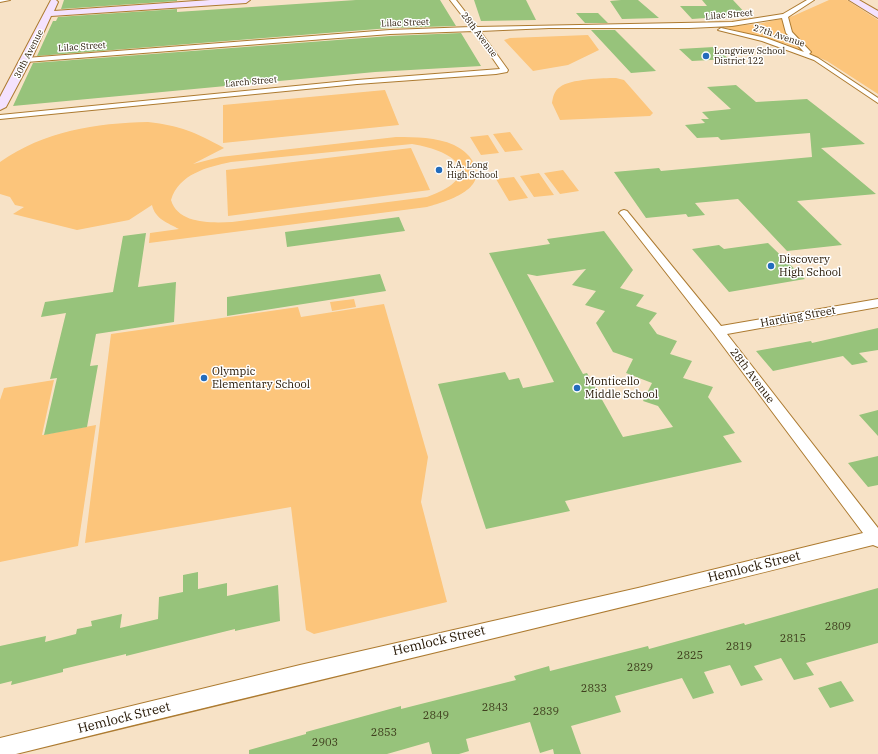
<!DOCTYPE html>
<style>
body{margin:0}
canvas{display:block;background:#f7e2c6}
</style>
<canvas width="878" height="754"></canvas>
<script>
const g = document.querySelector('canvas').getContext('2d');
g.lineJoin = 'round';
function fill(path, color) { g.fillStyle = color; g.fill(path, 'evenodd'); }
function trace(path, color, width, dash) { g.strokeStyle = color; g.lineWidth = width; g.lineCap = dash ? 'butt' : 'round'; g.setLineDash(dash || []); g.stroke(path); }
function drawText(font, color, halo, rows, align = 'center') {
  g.font = font + ' "IBM Plex Serif",serif'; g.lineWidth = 3; g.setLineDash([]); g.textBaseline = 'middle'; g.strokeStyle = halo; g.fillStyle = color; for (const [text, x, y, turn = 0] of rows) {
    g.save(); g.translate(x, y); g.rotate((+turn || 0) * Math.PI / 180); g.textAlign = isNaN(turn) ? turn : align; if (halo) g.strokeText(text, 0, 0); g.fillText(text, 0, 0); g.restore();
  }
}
const green = new Path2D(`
 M829,0H847L878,20V94L827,61L786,44L723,27L758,24L793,16Z
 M588,35L599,50L568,65L533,71L504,40L510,38Z
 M616,78L624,80L653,113L650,116L560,120L552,103C553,97 554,91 560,87C570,79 603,78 616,78Z
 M385,90L399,125L223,143V105Z
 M148,122C181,126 195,132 224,148L193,164L220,157L396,137C416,137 436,137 454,145C464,150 471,156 475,166C485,191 444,202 427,207L149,243L150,233L179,229C168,223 155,219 152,205L129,220L77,230L13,214L24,207L15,205L10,197L0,194V162C44,131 96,123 148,122ZM412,144C457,151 486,176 427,197L232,222C211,223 178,224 171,200C179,174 207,167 231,162Z
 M510,132L523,150L505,152L493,134Z
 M488,135L499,153L481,155L470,137Z
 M411,148L430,190L228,216L226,170Z
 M563,170L579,191L560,194L544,173Z
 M539,173L554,195L534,197L520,176Z
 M514,177L528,198L509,201L496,179Z
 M354,299L356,307L332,311L330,302Z
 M384,304L428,457L421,502L447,602L314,634L306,630L291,507L85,543L111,334L298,307L301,317Z
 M54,380L42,435L96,425L78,546L0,562V400L4,388Z`);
const building = new Path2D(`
 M64,0H177V1L61,9Z
 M356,0H440L456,26L390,28L37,56L53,21H56L58,17L177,9V12Z
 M474,0H526L536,20L481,21Z
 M621,0H638L659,18L622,19L610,1Z
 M702,0H733L747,15L692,19L680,6H707Z
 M576,13H598L608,23H585Z
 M591,30H615L656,71L631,73Z
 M461,33L481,66L375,72L13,106L33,63L390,36Z
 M714,47L729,59L692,61L679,49Z
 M736,85L756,102L807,99L865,144L821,148L876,194L797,201L842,245L787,251L738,199L695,203L705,215L688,217L686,214L646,218L614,172L659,168L661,171L812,157L810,133L721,140L718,137L697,138L685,125L705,123L701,119H709L702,112L731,109L707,87Z
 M399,217L405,231L287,247L285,232Z
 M604,231L633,270L620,288L644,295L636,306L657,313L649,323L657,334L677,341L670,354L692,361L683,378L713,387L708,397L735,433L723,436L742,462L565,501L570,511L486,529L438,384L505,372L509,380L519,378L523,388L554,382L489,253L550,244L547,239ZM586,269L572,285L596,291L585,305L605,311L596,323L613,352L633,359L626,373L652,383L643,401L658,406L673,427L623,437L587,373L583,374L527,274L537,276Z
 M146,233L138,287L176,282L174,322L96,334L90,366L98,365L87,427L44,435L57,378L50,379L66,313L41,317L45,302L113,292L123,236Z
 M768,243L805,279L729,292L692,249L719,245L724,249Z
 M380,274L386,291L227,316V297Z
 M878,328V350L859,353L868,362L852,365L843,356L773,371L756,351L811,341L812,343Z
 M878,410V436L859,415Z
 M878,456V485L868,487L848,463Z
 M198,572V589L227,583V596L278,585L280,621L235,631V629L126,656V654L63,669V672L11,685L12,681L0,684V646L46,636L45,642L76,634L77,629L92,626L91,621L122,614L120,628L158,619L159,597L183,592V575Z
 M878,588V643L806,663L814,675L794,680L781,658L754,666L763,680L741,686L730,665L704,672L714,693L693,699L682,678L615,696L621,712L571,726L581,754H554L553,749L540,753L530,722L466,739L469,751L459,754H432L429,742L387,754H249V750L306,734V732L401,706V709L516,680L514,676L549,666L550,671L648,646L649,649L744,623L745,625Z
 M841,681L854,701L830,708L818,688Z`);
const street = new Path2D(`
 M0,0H10L0,2Z
 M450,0H456L477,27L732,22L783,14L807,0H814L788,17L792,32L810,51L811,52L809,54L818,58L878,98V103L814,60L762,41L718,30L721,28L766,38L804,52L786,33L782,18L732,26L689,28H549L480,31L508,70L507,72L496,74L357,84L0,119V115L357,80L500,69L474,31L390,34L26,62L23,60L26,58L390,30L471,27Z
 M624,210L627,211L721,326L878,299V307L727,334L878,528V547L873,545C588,617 302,683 16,754H0V738L300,665L638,588L863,533L714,334L621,215L619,213L621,211Z`);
const secondary = new Path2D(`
 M51,0H56L58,2L54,11L210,0H250L246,3L51,16L31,60L6,107L0,110V97Z
 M849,0H859L878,11V18Z`);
const markers = [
 [706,56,4,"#236cbc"],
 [439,170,4,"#236cbc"],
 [771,266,4,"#236cbc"],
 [204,378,4,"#236cbc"],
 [577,388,4,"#236cbc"]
];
const farStreetnames = [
 ["Lilac Street",729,15,-5],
 ["Lilac Street",405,23,-2],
 ["28th Avenue",479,35,53],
 ["27th Avenue",779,36,18],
 ["Lilac Street",82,47,-4],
 ["30th Avenue",29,54,-63],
 ["Larch Street",251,82,-5]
];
const farPoinames = [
 ["Longview School",714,51],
 ["District 122",714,61],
 ["R.A. Long",447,165],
 ["High School",447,175]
];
const poiNames = [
 ["Discovery",779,260],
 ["High School",779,273],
 ["Olympic",212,372],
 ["Elementary School",212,385],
 ["Monticello",585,382],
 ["Middle School",585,395]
];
const streetNames = [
 ["Harding Street",798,317,-10],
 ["28th Avenue",752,376,53]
];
const nearNumbernames = [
 ["2809",838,627],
 ["2815",793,639],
 ["2819",739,647],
 ["2825",690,656],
 ["2829",640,668],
 ["2833",594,689],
 ["2843",495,708],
 ["2839",546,712],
 ["2849",436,716],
 ["2853",384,733],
 ["2903",325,743]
];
const nearStreetnames = [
 ["Hemlock Street",754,567,-14],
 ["Hemlock Street",439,641,-13],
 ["Hemlock Street",124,718,-14]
];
fill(green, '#fcc57b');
fill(building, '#97c37b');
trace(street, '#ad7b31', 2);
trace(secondary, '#ad7b31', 2);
fill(street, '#fff');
fill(secondary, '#f4e2fe');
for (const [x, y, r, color] of markers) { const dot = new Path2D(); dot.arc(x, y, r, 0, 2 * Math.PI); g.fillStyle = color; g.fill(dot); trace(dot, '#fff', 1.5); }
drawText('9px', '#231400', '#fff', farStreetnames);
drawText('9px', '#231400', '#fff', farPoinames, 'left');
drawText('11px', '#231400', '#fff', poiNames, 'left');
drawText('11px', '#231400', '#fff', streetNames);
drawText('11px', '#40401f', null, nearNumbernames);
drawText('13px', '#231400', '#fff', nearStreetnames);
</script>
